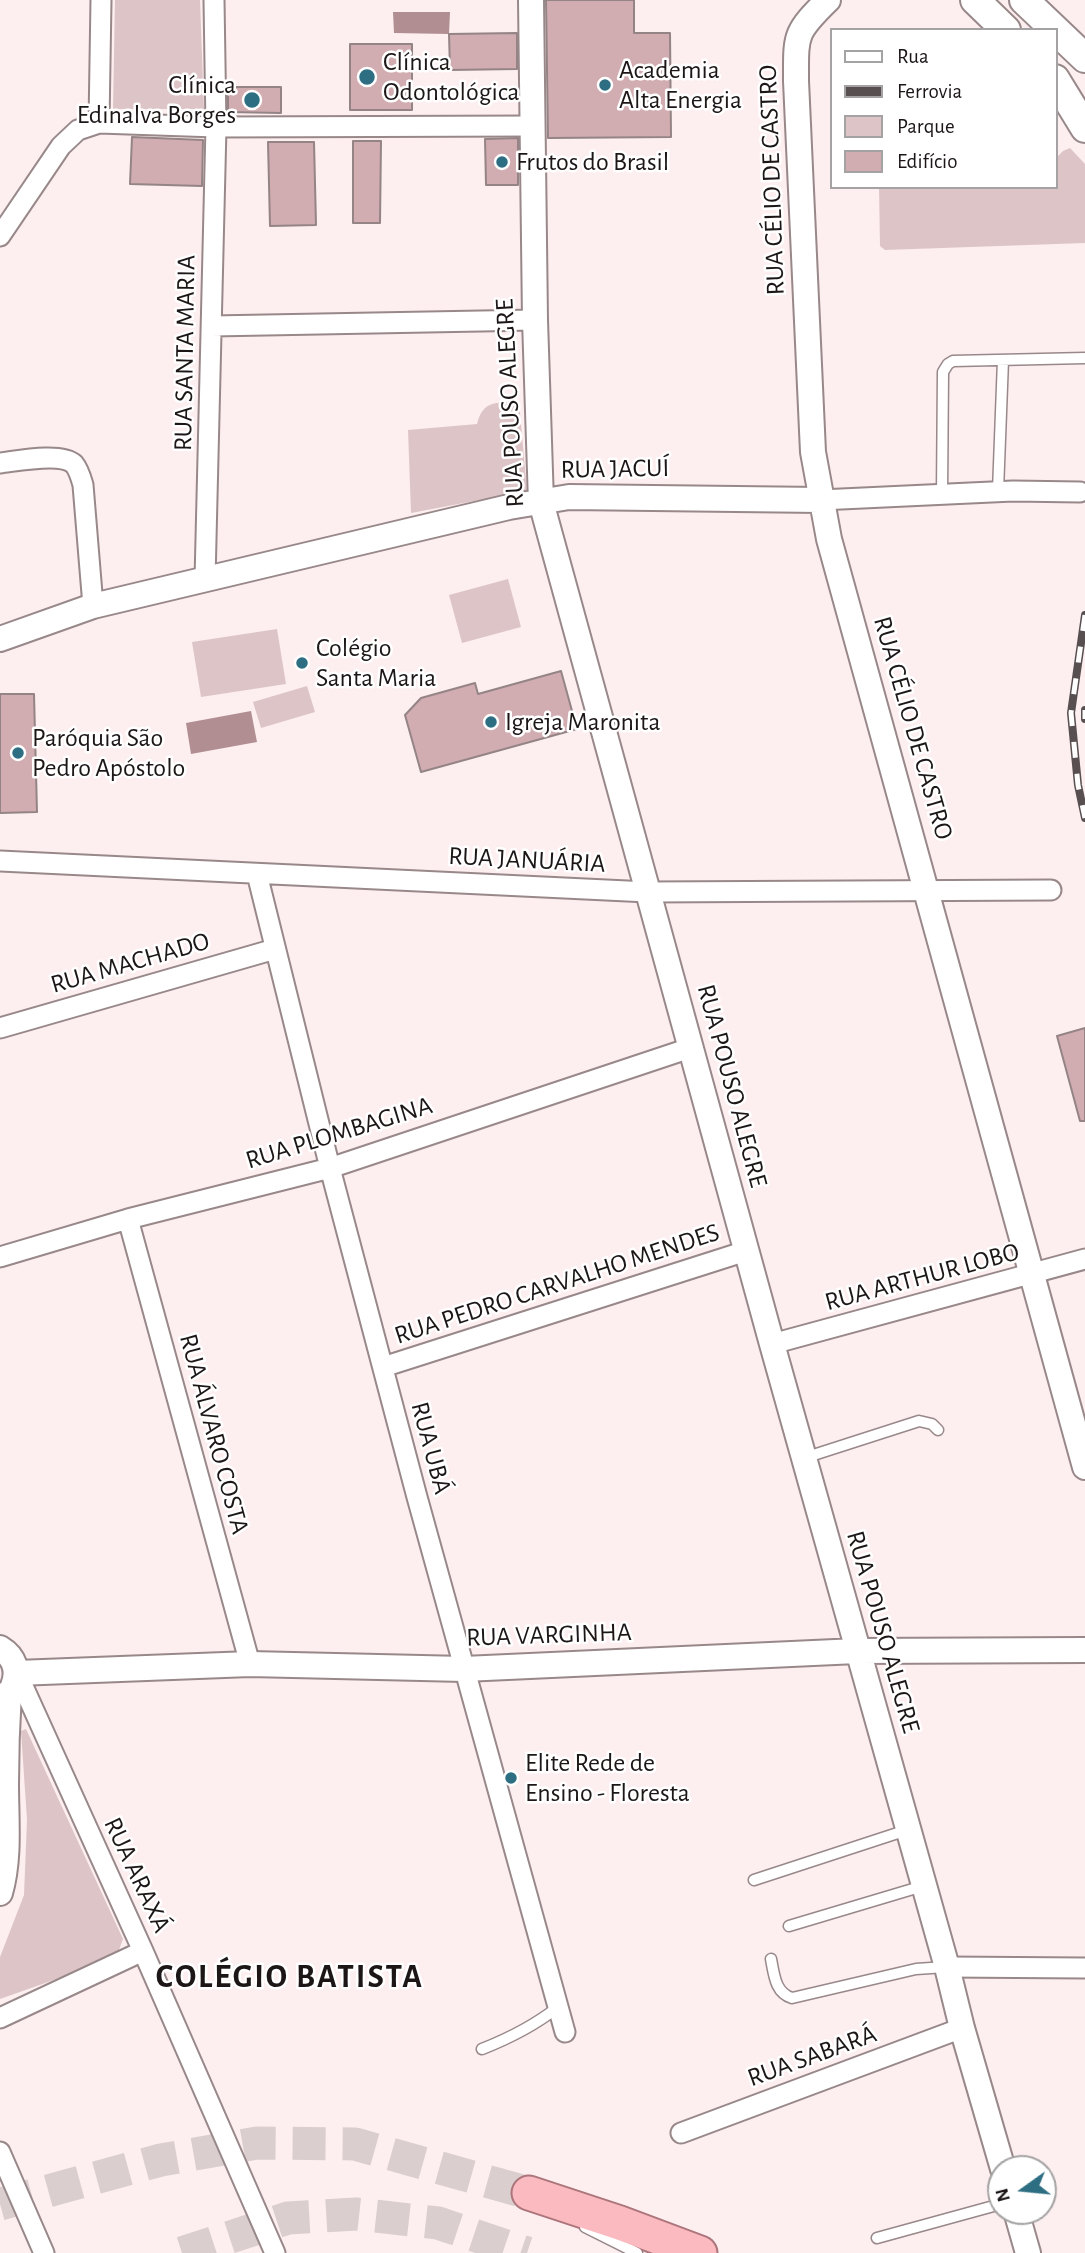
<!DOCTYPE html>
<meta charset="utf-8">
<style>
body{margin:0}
#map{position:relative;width:1085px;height:2253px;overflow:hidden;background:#fdeeef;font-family:"Alegreya Sans",sans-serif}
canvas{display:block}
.legend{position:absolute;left:830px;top:28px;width:228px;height:161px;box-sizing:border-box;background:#fff;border:2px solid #a4a2a2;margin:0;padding:9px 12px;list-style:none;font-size:21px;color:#1c1617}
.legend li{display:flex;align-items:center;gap:14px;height:35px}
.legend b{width:35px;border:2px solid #a4a2a2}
.north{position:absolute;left:987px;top:2155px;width:70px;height:70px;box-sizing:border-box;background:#fff;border:2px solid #a4a2a2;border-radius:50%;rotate:255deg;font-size:19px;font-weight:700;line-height:28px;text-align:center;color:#1c1617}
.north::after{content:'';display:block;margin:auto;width:24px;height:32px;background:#2e6e83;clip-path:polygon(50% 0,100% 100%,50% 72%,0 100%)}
</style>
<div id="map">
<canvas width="1085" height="2253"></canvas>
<ul class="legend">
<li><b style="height:9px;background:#fff"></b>Rua</li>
<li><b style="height:9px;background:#574f50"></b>Ferrovia</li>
<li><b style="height:19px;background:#ddc5c7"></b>Parque</li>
<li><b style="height:19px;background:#d1adb1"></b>Edifício</li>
</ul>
<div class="north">N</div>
</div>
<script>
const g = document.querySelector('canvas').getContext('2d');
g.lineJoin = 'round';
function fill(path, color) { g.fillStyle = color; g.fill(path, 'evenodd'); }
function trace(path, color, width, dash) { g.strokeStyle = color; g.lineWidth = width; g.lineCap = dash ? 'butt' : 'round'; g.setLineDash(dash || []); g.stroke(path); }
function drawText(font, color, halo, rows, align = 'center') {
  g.font = font + ' "Alegreya Sans",sans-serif'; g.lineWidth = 5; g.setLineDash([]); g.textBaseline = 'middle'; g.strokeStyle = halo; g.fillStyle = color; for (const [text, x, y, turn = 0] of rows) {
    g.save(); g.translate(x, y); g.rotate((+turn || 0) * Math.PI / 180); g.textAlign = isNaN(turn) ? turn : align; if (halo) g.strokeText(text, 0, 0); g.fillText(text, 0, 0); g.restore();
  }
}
const green = new Path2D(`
 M115,0H200L204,109H113Z
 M1070,148L1085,164V243L885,250L880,246L879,187H1055V159L1063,151Z
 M519,402L527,491L411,513L408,430L477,424C483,399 498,403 519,402Z
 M508,579L521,627L462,643L449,595Z
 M277,629L286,684L201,697L192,642Z
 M307,686L315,712L261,728L253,702Z
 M26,1729L123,1939L116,1958L0,1999V1957L24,1895L27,1820L21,1731Z`);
const water = new Path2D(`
 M393,12H450L449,34L394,33Z
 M251,711L257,742L191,754L186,723Z`);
const building = new Path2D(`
 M546,0H634V33H670L671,137L548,138Z
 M517,33V69L450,70L449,34Z
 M350,44H412V110H350Z
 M228,87H281V113L228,112Z
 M132,137L203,140L202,186L130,184Z
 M518,138V185H486L485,139Z
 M353,141H381L380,223H353Z
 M268,142H314L316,225L270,226Z
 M561,671L577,729L421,772L405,715L421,698L475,683L478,694Z
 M0,694H34L37,812L0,813Z
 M1085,1028V1121H1080L1057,1036Z`);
const trunkTunnel = new Path2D(`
 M0,2204L161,2160L257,2143L355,2144L529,2193
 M182,2253L288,2218L356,2214L438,2223L527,2253`);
const service = new Path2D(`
 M998,491L1003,360
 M942,494L943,372L948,364L953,361L1085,358
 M804,1458L919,1421L932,1424L938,1430
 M754,1880L907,1830
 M789,1926L923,1886
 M771,1959C774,1974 775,1993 792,1998L916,1969L946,1967
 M482,2049C510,2038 534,2026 558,2007
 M585,2227L637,2253
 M877,2238L1001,2204`);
const minor = new Path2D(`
 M99,123L101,0
 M0,236L61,146L78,130L99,123L216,127L534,126
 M212,326L535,320
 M0,463C17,461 61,452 74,464C79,470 81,478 83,485L93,606
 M820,500L1013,491L1080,492
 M205,580L216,127L214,0
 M0,861L648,892L1051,890
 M257,874L330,1168L417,1497L565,2032
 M0,1028L275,949
 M128,1219L250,1664
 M0,1257L128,1219L330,1168L690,1048
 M772,1344L1085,1259
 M383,1367L746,1251
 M17,1673L143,1951L275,2253
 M947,1967L1085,1968
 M0,2018L143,1951
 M681,2133L962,2028
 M0,2152L44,2253`);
const tertiary = new Path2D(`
 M531,0L535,320L541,502L772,1344L947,1967L962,2028L1003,2169
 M828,0C794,33 796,35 796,81L813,452L829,539L1085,1467
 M0,639L93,606L509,507L569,497L820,500
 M0,1648C15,1657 19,1671 13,1686
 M17,1673L250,1664L464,1669L857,1651L1085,1650
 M0,1893C10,1858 6,1820 6,1784C6,1754 7,1723 9,1692
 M1016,2211L1028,2253`);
const secondary = new Path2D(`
 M975,0L1006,30
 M1024,0L1085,58
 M1055,79L1085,128`);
const trunk = new Path2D(`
 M529,2193L620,2223L700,2253`);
const rail = new Path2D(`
 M1085,615L1071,713L1078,785L1085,818
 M1085,710V719`);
const markers = [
 [367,77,9,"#2e6e83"],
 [605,85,7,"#2e6e83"],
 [252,100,9,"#2e6e83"],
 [502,162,7,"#2e6e83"],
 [302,663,7,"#2e6e83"],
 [491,722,7,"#2e6e83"],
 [18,753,7,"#2e6e83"],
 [511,1778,7,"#2e6e83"]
];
const poiNames = [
 ["Clínica",383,62],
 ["Odontológica",383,92],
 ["Academia",619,70],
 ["Alta Energia",619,100],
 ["Clínica",236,85,"right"],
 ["Edinalva Borges",236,115,"right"],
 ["Frutos do Brasil",516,162],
 ["Colégio",316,648],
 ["Santa Maria",316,678],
 ["Igreja Maronita",505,722],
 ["Paróquia São",32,738],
 ["Pedro Apóstolo",32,768],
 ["Elite Rede de",525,1763],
 ["Ensino - Floresta",525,1793]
];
const streetNames = [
 ["RUA CÉLIO DE CASTRO",772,180,-92],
 ["RUA SANTA MARIA",185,353,-89],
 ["RUA POUSO ALEGRE",510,403,-93],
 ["RUA JACUÍ",615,469,-1],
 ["RUA CÉLIO DE CASTRO",913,728,74],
 ["RUA JANUÁRIA",527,860,3],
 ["RUA MACHADO",130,963,-16],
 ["RUA POUSO ALEGRE",732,1086,75],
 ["RUA PLOMBAGINA",339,1133,-17],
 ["RUA ARTHUR LOBO",922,1277,-15],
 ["RUA PEDRO CARVALHO MENDES",557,1284,-18],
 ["RUA ÁLVARO COSTA",214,1434,75],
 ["RUA UBÁ",431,1448,75],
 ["RUA POUSO ALEGRE",883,1632,74],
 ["RUA VARGINHA",549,1635,-2],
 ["RUA ARAXÁ",137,1875,65],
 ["RUA SABARÁ",812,2056,-20]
];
const districtNames = [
 ["COLÉGIO BATISTA",290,1977]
];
fill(green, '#ddc5c7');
fill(water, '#b08e91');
fill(building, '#d1adb1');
trace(building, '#948486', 2);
trace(trunkTunnel, '#dbcecf', 33, [33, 17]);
trace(service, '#988889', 13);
trace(minor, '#988889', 23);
trace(tertiary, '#988889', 28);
trace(secondary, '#988889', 32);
trace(trunk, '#ab757b', 37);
trace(service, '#fff', 10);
trace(minor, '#fff', 19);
trace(tertiary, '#fff', 24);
trace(secondary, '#fff', 28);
trace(trunk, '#fabac0', 33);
trace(rail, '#574f50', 8);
trace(rail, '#fff', 5, [16]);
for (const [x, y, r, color] of markers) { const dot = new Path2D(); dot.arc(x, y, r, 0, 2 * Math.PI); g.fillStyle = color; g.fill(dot); trace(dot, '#fff', 2.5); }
drawText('26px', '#1c1617', '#fff', poiNames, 'left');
drawText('26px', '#1c1617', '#fff', streetNames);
g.letterSpacing = '2px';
drawText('bold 33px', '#1c1617', '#fff', districtNames);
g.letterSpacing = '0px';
</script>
